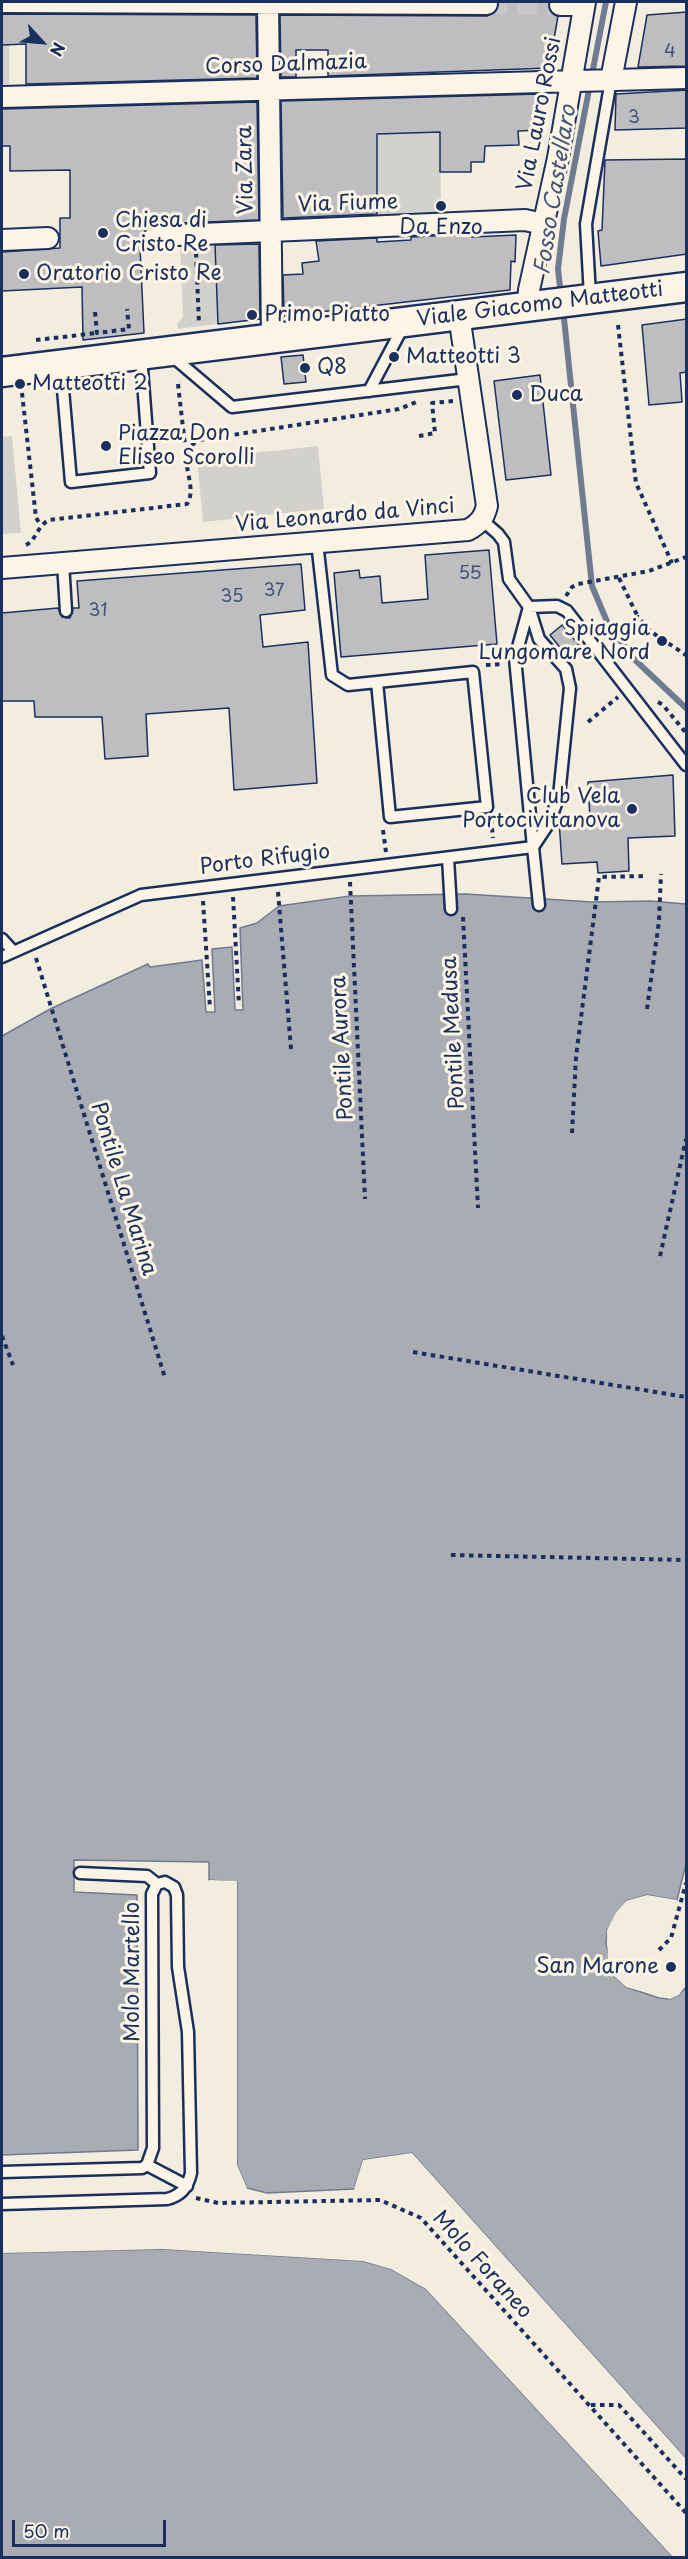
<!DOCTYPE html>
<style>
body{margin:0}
#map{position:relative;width:688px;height:2559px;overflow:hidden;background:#f3ede0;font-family:"Playpen Sans",sans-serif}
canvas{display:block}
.frame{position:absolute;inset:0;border:3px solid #1b2f5e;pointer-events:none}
.north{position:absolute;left:12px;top:12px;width:60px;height:60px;-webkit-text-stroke:4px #fcf5e5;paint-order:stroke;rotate:116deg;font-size:16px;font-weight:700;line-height:24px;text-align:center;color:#1b2f5e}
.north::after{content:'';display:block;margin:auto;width:21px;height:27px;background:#1b2f5e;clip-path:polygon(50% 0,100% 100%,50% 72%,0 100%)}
.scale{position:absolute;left:12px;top:2520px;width:154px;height:27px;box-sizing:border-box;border:3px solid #1b2f5e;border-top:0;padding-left:8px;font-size:18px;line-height:21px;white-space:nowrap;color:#1b2f5e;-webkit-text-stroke:4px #fcf5e5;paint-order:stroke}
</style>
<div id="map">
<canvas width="688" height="2559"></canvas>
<div class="frame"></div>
<div class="north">N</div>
<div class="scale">50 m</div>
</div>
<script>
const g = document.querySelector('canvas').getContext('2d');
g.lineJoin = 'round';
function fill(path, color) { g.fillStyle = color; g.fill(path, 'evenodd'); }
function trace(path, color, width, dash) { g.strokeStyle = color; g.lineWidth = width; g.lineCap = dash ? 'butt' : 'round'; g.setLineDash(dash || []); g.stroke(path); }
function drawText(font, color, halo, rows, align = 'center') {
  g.font = font + ' "Playpen Sans",sans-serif'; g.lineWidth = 6; g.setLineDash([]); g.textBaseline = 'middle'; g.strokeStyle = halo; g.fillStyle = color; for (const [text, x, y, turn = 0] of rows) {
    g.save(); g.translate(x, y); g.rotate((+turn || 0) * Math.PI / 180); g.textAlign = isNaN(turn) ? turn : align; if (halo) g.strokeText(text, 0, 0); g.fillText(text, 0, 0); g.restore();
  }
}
const green = new Path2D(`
 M2,45H9V84H2Z
 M440,132L441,215L377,217V134Z
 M215,244L218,324L178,329L177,324L183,317L180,246Z
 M12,436L21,533L2,534V437Z
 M318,446L324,509L203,522L197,459Z`);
const water = new Path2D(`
 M466,894L592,902L651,901L686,904V1864L677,1900L647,1895L626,1901L607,1930L606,1944L614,1976L626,1987L659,1998L670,1999L679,1995L686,1987V2459L412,2153L363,2160L354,2189L267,2193L247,2188L237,2165V1882L209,1880V1862L74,1860V1892L137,1895L138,2150L2,2155V1036L52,1008L148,964L150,967L202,960L206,1012H215L212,949L232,947L235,1010H243L240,928L257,923L279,906L350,896Z
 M162,2249L363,2261L391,2269L426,2289L673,2557H2V2253Z`);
const pier = new Path2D(`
 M209,1880L237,1881V2165L247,2188L245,2190L234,2165V1884L209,1883Z
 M647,1895L677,1900L676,1903L647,1898L628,1903L610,1931L611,1961L621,1980L660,1995L670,1996L678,1992L686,1984L679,1995L670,1999L626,1987L614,1976L608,1962L607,1930L616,1913L626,1901Z
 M412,2153L686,2459V2462L411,2156L365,2163L357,2189H354L363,2160Z
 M162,2246L364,2258L392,2266L428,2286L676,2558L673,2557L426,2289L391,2269L363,2261L162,2249L2,2253V2250Z`);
const stream = new Path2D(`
 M561,296L558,269L564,219L606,2
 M563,309L592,586L608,624L634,659L686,708`);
const building = new Path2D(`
 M498,2H549L550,11L558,16L549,68L328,76V50H296V77H281L280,15L487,16L497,10Z
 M687,12V66L638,67L647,15Z
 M2,14L256,15L257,78L26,84V44L2,45Z
 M687,90V128L615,130L616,94Z
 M540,94V130L518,131L519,145L485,146L484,162H471V172H440V132L377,134V214L283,218L281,101Z
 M257,102L259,220L154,224L146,228L143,236L146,247H140L144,333L83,340L82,287L2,291V252L60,248V218H70V170L10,171V146H2V109Z
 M687,159V254L601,266L598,231L602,230L605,160Z
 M472,234V237L516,235L515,262L511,261L510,290L284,316L283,275L303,274L302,263L319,261L316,241L377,238V242L411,240V237Z
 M259,244L260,319L218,324L215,245Z
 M687,319V372L680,373L682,402L649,405L642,325Z
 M303,355L306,382L284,384L281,357Z
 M540,375L551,475L506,480L494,381Z
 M489,550L497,644L341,657L334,573L359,570L360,578L380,576L382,603L428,599L425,555Z
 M301,564L305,610L260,615L263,647L308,642L317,783L234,790L229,708L146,714L148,756L105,759L102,717H35L34,701H2V613L58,608L62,617L70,618L73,608H79L77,581Z
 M562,625L579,645L566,655L550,635Z
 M673,775L675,836L628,838L629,871L598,873L597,862L562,864L559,821L590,819L588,782Z`);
const streetTunnel = new Path2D(`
 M487,4L560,5`);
const path = new Path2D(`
 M196,253L199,324
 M95,312L97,333L129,329L127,309
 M618,325L636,483L672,563
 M36,340L97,333
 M178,384L186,454
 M22,393L36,518L41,525
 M419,436L435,433L432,403L454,401
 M26,545C37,539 37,526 49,520L187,504C200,484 171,453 200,440L399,409L419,401
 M619,578L638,617
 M566,596L572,587L578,584L649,571L686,557
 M603,637L638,617L650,631L686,655
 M486,665L502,664
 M658,702L663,705L686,733
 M588,722L618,697
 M491,819L493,838
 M383,830L386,852
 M350,882L365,1199
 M278,892L291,1049
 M233,897L239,1005
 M203,901L210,1008
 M463,917L478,1208
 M36,958L165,1378
 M647,1009L659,921L661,874
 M572,1133L576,1057L599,877L646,876
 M660,1256L686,1139
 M2,1336L13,1365
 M413,1352L686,1397
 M451,1555L686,1560
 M659,1950L671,1938L686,1883
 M196,2198L218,2203L380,2200L421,2218L686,2513
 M591,2405H619L686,2479`);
const lane = new Path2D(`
 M590,296L586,224L611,80
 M172,356L232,407L468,379
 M61,366L71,482L150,473L141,356
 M369,391L404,325
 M482,520L498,534L504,542L509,579L529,607L557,606L567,611L686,765
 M317,542L332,675L348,685L377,682
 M63,563L66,611
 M529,607L539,639L566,669L570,688L559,796L549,823L533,847L515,658Z
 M473,672L487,807L390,817L377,682Z
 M448,858L451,909
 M2,939L12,950
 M2,957L141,895L533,847L539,905
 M80,1873L147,1876L157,1884
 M147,2165L187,2186
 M2,2172L142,2168L147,2165
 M2,2204L167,2199C181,2196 188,2187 191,2173L188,2032L178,1967L177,1895L174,1887L165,1882L157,1884L152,1894L153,2148L147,2165`);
const street = new Path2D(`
 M2,2L487,4
 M268,2L272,339
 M560,5H584
 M611,80L626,2
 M2,97L686,78
 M155,236L525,220L543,224
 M2,240L48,238
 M528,307L529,290L558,158L585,2
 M2,568L468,530C479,524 484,518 487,506L459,315`);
const secondary = new Path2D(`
 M2,372L686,287`);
const markers = [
 [441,206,6,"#1b2f5e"],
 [103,233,6,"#1b2f5e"],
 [24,274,6,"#1b2f5e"],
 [252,315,6,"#1b2f5e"],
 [394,357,6,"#1b2f5e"],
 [305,368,6,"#1b2f5e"],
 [20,384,6,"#1b2f5e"],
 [517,395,6,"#1b2f5e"],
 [106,446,6,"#1b2f5e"],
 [662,641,6,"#1b2f5e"],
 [632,809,6,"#1b2f5e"],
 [671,1967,6,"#1b2f5e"]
];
const numberNames = [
 ["4",670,52],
 ["3",634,118],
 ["55",470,574],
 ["37",274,591],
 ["35",232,597],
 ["31",98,611]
];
const streetNames = [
 ["Corso Dalmazia",286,65,-2],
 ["Via Lauro Rossi",540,114,-79],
 ["Via Zara",246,170,-91],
 ["Via Fiume",348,204,-2],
 ["Viale Giacomo Matteotti",540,305,-7],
 ["Via Leonardo da Vinci",345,516,-5],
 ["Porto Rifugio",265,860,-7],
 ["Pontile Medusa",454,1033,-93],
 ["Pontile Aurora",343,1048,-93],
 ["Pontile La Marina",123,1189,73],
 ["Molo Martello",133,1972,-90],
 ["Molo Foraneo",482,2265,48]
];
const poiNames = [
 ["Chiesa di",115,221],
 ["Cristo Re",115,245],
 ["Da Enzo",441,228,"center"],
 ["Oratorio Cristo Re",36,274],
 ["Primo Piatto",264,315],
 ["Matteotti 3",406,357],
 ["Q8",317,368],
 ["Matteotti 2",32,384],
 ["Duca",529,395],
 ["Piazza Don",118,434],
 ["Eliseo Scorolli",118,458],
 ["Spiaggia",650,629,"right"],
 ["Lungomare Nord",650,653,"right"],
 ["Club Vela",620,797,"right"],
 ["Portocivitanova",620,821,"right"],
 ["San Marone",659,1967,"right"]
];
const waterNames = [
 ["Fosso Castellaro",556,190,-81]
];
fill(green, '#d3d1cc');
fill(water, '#a9acb3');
trace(water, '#707a91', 1.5);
fill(pier, '#f3ede0');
trace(stream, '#707a91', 6);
fill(building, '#bebec0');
trace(building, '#1b2f5e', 1.5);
trace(streetTunnel, '#c8c7c6', 20, [20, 10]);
trace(lane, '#1b2f5e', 15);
trace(street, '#1b2f5e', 24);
trace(secondary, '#1b2f5e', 33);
trace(path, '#1b2f5e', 4, [4.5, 4.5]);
trace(lane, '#fcf5e5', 10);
trace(street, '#fcf5e5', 20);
trace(secondary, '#fcf5e5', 28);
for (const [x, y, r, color] of markers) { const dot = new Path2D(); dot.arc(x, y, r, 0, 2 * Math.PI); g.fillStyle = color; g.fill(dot); trace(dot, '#fcf5e5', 2); }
drawText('18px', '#445376', null, numberNames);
drawText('21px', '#1b2f5e', '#fcf5e5', streetNames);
drawText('21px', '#1b2f5e', '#fcf5e5', poiNames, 'left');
drawText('italic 22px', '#465478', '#fcf5e5', waterNames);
</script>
